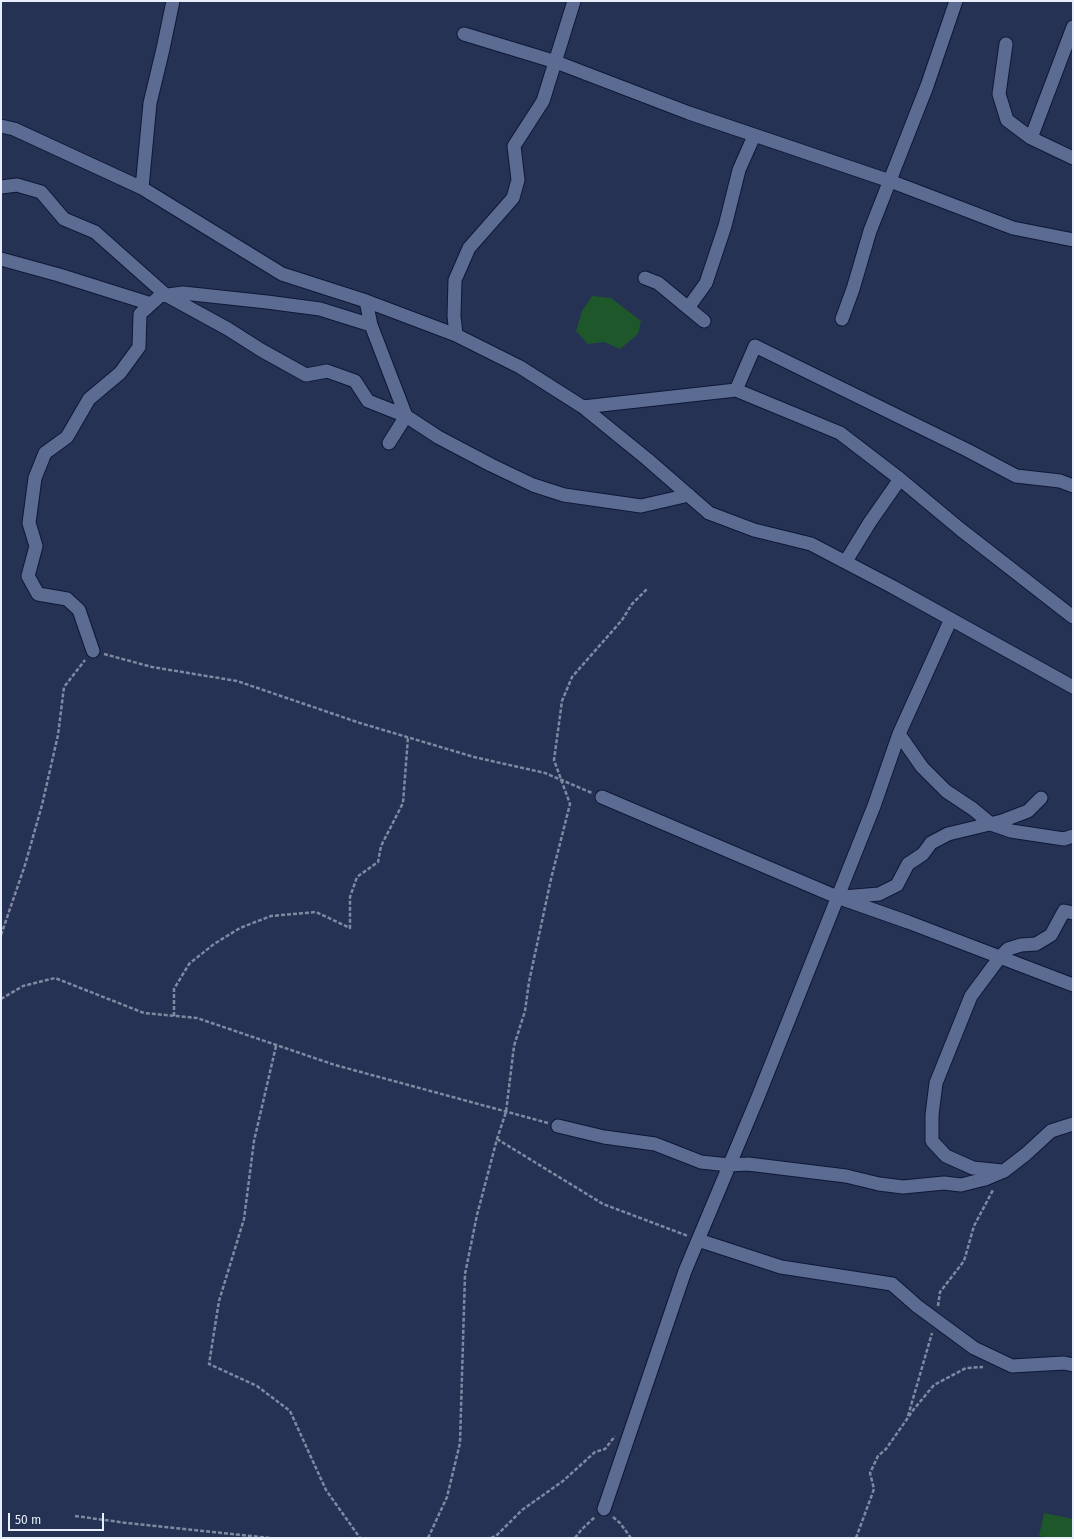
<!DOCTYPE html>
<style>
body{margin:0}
#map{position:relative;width:1074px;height:1539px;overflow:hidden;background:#253254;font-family:"Fira Sans",sans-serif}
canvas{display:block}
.frame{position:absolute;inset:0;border:2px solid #e8eefb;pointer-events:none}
.scale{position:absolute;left:8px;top:1513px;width:96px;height:18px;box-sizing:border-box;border:2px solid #e8eefb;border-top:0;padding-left:5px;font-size:12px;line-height:14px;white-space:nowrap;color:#e8eefb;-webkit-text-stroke:3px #253254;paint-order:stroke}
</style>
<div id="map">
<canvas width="1074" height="1539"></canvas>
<div class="frame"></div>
<div class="scale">50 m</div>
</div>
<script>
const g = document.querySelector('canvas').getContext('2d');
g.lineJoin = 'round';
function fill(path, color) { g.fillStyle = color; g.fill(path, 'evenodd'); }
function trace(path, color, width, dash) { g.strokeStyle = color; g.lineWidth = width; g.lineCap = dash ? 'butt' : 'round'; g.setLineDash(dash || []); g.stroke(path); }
const water = new Path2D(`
 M592,296L611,298L641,321L638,334L620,349L604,342L588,344L576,331L582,311Z
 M1044,1513L1073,1519V1538H1049L1039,1536Z`);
const path = new Path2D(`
 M104,654L152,667L237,681L360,723L474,757L545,773L592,793
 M1,935L25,865L42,805L58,735L64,687L85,660
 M1,999L23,986L55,978L144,1013L197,1018L335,1065L548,1123
 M174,1016V989L189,964L214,944L240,928L271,916L316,912L350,928V897L357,877L378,862L381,846L403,803L408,737
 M276,1046L254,1141L244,1219L219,1301L209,1364L257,1386L290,1411L326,1490L360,1538
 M497,1139L603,1204L688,1236
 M938,1306L940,1292L964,1261L974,1226L993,1190
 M908,1416L932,1333
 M75,1516L127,1523L270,1538
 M613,1517L620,1523L631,1538
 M428,1538L447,1497L460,1443L465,1274L477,1215L497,1139L506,1112L514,1046L525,1011L529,982L551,879L570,804L554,760L562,701L572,677L622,620L632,604L647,589
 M491,1538L496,1536L522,1510L563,1481L595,1452L605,1449L615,1436
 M575,1538L582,1529L595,1517
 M856,1538L874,1489L870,1473L878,1456L886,1449L914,1409L934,1385L966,1368L983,1367`);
const minor = new Path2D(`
 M464,34L556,62L689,113L890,181L1013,228L1073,240
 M1006,44L999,94L1007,120L1031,138L1073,158
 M1,126L14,129L142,188L282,274L366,301L456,335L520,367L583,407L647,459L709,513L754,530L811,544L893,587L1073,687
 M1031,138L1073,27
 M1,187L17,185L41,192L64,219L95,232L166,295L228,329L261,350L306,375L327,371L355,381L368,401L406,416L438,437L491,465L533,485L564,495L641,506L689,495
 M142,188L150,103L163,49L173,1
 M1,259L59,275L151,304
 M645,278L658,283L704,321
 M366,301L371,325L406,416L389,443
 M688,308L706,283L725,226L739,170L754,136
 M842,319L853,289L870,231L927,86L956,1
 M456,335L454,316L455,280L469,248L513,198L518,180L514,146L543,101L574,1
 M736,390L755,346L967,450L1016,476L1060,481L1073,486
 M583,407L736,390L840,433L900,479L960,529L1073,617
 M846,561L870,522L900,479
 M93,651L79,610L67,599L38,594L28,576L36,546L29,523L35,478L45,453L67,437L89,399L120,373L139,347L140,314L160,296L183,293L267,302L320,309L371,325
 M899,734L922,767L946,791L973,809L991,824L1011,831L1064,839L1073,836
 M602,797L837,897L908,922L1073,985
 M843,897L879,894L897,885L908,864L923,854L931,843L948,834L1002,821L1028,811L1041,798
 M558,1126L604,1137L655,1144L701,1162L729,1165L748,1164L846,1176L879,1184L903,1187L944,1183L961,1185L985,1179L1004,1171L1026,1154L1051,1131L1073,1124
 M1002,1171L973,1168L946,1156L932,1141V1115L936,1083L971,996L1000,957L1008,949L1021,945L1036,944L1051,935L1064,911L1073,913
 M698,1240L781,1267L892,1284L917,1306L974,1348L1012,1366L1064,1363L1073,1365
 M604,1509L685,1271L758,1097L874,806L899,734L951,619`);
fill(water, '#1e572a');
trace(minor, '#0e1838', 15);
trace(path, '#7f89a1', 2.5, [4, 2]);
trace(minor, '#5c6b91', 13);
</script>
